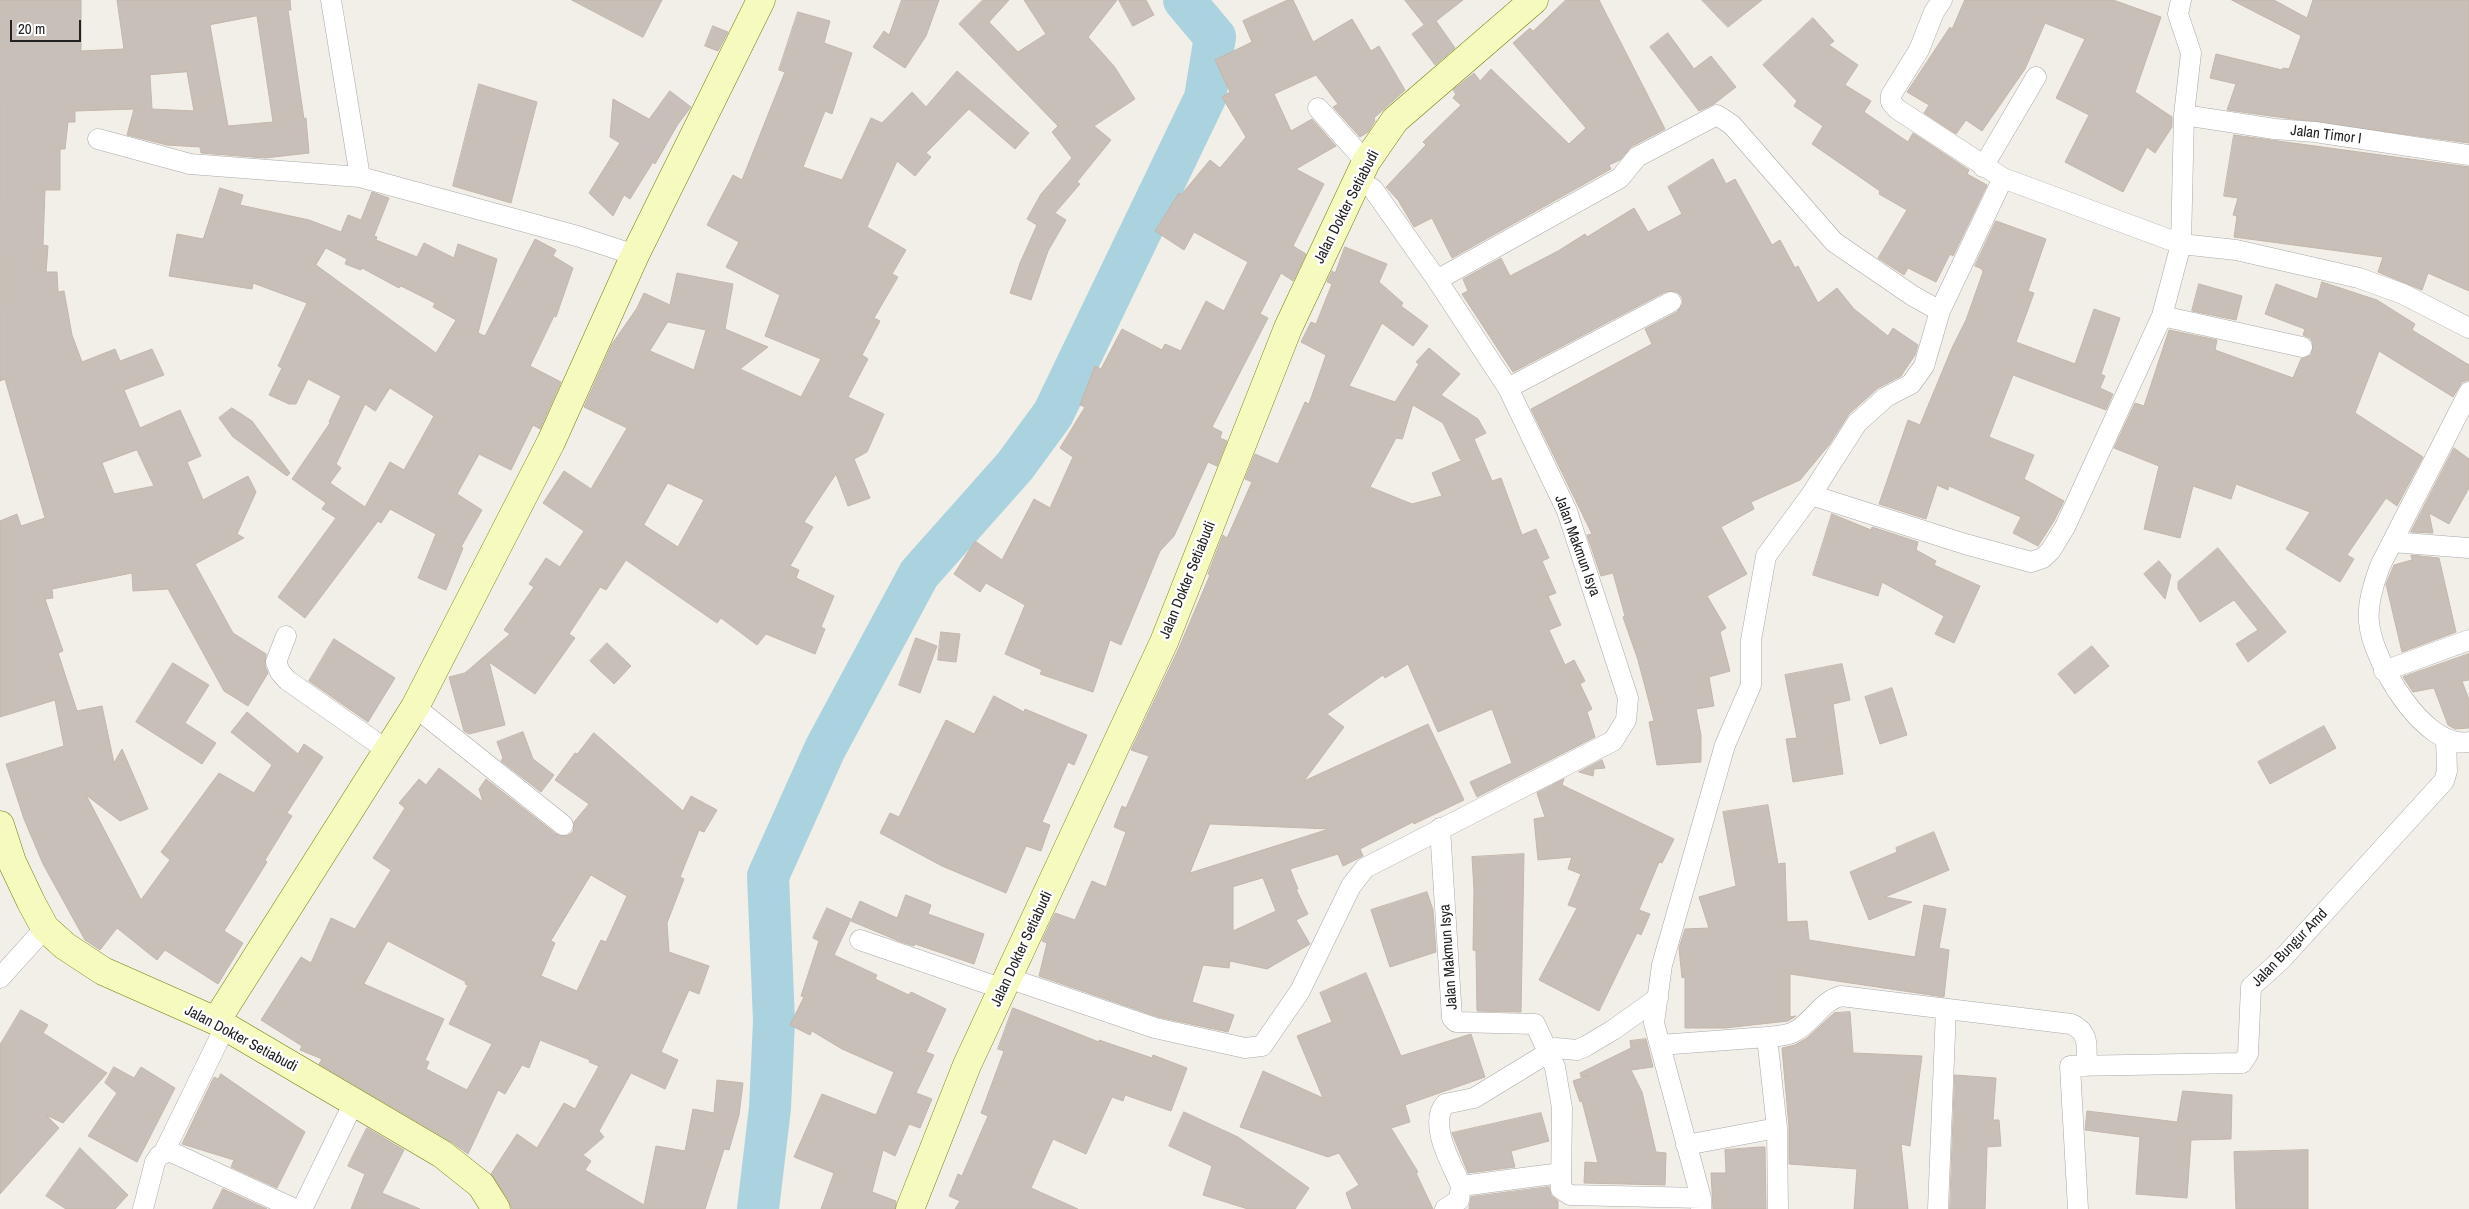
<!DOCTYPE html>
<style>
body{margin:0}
#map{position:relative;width:2469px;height:1209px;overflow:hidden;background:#f2efe9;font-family:"Archivo Narrow",sans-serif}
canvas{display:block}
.scale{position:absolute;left:10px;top:20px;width:71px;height:22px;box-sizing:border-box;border:2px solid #222;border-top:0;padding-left:6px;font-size:15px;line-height:18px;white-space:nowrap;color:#222;-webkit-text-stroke:4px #fff;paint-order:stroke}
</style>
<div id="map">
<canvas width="2469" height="1209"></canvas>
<div class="scale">20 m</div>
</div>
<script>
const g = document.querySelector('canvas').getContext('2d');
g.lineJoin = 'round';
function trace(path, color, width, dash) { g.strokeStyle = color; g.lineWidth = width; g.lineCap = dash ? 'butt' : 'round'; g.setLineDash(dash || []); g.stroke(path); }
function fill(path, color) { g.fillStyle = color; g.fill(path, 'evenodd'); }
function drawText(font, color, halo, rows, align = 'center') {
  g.font = font + ' "Archivo Narrow",sans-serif'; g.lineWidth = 5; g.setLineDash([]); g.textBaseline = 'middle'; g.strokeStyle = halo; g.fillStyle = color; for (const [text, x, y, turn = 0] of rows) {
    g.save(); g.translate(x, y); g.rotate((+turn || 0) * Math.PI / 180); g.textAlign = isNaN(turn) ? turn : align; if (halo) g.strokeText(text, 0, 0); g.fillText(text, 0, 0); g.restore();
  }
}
const river = new Path2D(`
 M758,1209L770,1108L774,1021L768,876L825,749L919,574L1015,466L1053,414L1205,98L1215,37L1184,0`);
const building = new Path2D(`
 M0,0H81V51L124,49L117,0H290L291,10H288L304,119L306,118L309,153L265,158L201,153L200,147L167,145L127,135L134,109L75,111V122H68L65,149H60V190H45L43,245L48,246L46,272H57L58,292L64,291L72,335L82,362L115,349L120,361L152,349L164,375L124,390L140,428L180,410L201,456L187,462L203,500L248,476L256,492L237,534L244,538L195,564L233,633L266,654L265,666L268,673L248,706L224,691L168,589L133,591L132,573L52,589L53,598L45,599L63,651L58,653L77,711L102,706L114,763L122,749L148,809L120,821L86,795L141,900L170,860L161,852L219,773L254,793L272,765L231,732L247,712L298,754L304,744L323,757L287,813L292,816L265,860L267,862L224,931L243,943L218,984L165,950L157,960L117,928L100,950L85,940L43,864L24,819L6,764L64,746L55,700L0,717V521L17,514L21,526L45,518L5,379L0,381ZM257,16L273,122L228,126L210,25ZM187,72L194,111L152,109L150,75ZM137,450L154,486L114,494L102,463Z
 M572,0H662L643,37Z
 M902,0H939L926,36L905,68L873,47L884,31L889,35Z
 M983,0H1009L989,22L1018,52L1046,34L1024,0H1117L1088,37L1114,66L1135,99L1094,126L1111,140L1077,182L1080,184L1055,213L1066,220L1048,251L1031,300L1010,293L1020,263L1037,225L1027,219L1041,194L1072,158L1052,132L1058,126L959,24Z
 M1119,0H1146L1154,15L1133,26Z
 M1288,0H1293L1313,42L1352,19L1371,51L1379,46L1405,90L1374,118L1375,121L1368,132L1360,137L1333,107L1338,104L1316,75L1274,94L1291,131L1312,119L1336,146L1296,169L1324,184L1293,246L1306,254L1293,281L1281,273L1260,314L1268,318L1212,427L1222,432L1220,438L1227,441L1217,466L1208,462L1174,536L1160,551L1121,645L1110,640L1093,692L1040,674L1042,670L1005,654L1025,605L986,583L980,592L954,574L975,541L1002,560L1034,499L1050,508L1073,457L1060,448L1085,407L1080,405L1095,366L1101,369L1122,329L1162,350L1165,344L1181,351L1206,301L1224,311L1248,262L1194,232L1184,250L1155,231L1179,193L1181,195L1210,160L1220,168L1246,137L1222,97L1230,92L1215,60L1252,42L1243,21Z
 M1405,0H1463L1436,21L1455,48L1435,65L1412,34L1424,25Z
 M1566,0H1599L1665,129L1631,147L1620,160L1609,165L1611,169L1452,258L1432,218L1414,227L1398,200L1386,187L1426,145L1423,142L1461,105L1453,98L1456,94L1453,90L1474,73L1480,81L1491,69L1569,144L1586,128L1513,43L1530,28L1533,31Z
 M1702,0H1762L1728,27Z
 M1965,0H2113L2161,17L2135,92L2172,117V127L2155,153L2147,147L2123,192L2065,162L2089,115L2056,98L2085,39L2045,23L2025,69L1982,131L1966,120L1956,134L1924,113L1929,105L1907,92L1950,27L1952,29Z
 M2232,0H2274L2307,18L2313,0H2469V143L2227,110L2236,84L2210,78L2216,54L2282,70L2283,68L2289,69L2301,36Z
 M798,12L830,21L824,43L852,53L832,114L825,111L803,167L842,180L871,118L882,123L912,92L926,107L957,71L1029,133L1015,149L969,109L926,153L931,157L915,176L897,161L867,227L906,250L892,274L898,277L874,318L880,321L862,355L868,359L848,397L884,414L867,452L854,459L870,498L848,506L836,474L804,522L813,527L790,566L799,570L796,578L834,596L821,627L825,629L815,654L766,634L757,645L721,618L717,623L626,560L606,590L600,587L569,634L575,638L535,694L489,662L505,725L469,734L464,731L449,677L465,673L510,634L504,630L534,587L529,584L546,558L560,567L584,531L543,503L564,471L591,489L627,428L584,407L612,344L637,308L644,293L670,305L677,273L733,284L725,329L768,347L740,369L801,397L821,359L765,336L780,295L726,267L739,242L707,225L733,175L742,180L785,72L779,70ZM668,322L706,330L694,370L650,351ZM668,483L704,500L678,547L644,525Z
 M1813,18L1834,41L1829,45L1858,65L1845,85L1871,101L1864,112L1908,142L1913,133L1969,170L1967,174L1987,185L1953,256L1950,254L1936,282L1908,268L1904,275L1878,258L1907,210L1879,194L1880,191L1812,144L1823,126L1794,106L1797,101L1763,65Z
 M713,26L728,32L718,51L705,46Z
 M1668,33L1694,69L1711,56L1736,87L1714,104L1699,111L1650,47Z
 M479,84L537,102L511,203L453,186Z
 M670,91L691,107L678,124L655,164L653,162L630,199L624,195L613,216L589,193L620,143L610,137L613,99L649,119Z
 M2234,135L2469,167V291L2428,273L2422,290L2417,288L2378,272L2383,257L2234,237L2237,216L2233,215L2238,198L2224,196Z
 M1713,159L1726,184L1735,179L1772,245L1780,240L1795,268L1798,266L1818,303L1837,288L1854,309L1888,336L1893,328L1918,345L1915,355L1901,376L1878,388L1849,414L1829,445L1800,480L1751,502L1754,509L1721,527L1747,574L1707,596L1726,628L1720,632L1730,671L1709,677L1714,706L1696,709L1701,735V762L1657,765L1649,722L1654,721L1638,660L1623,617L1625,616L1613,573L1601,576L1587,535L1592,534L1531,409L1652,344L1645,329L1677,312L1683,303L1682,297L1677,292H1665L1513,372L1462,294L1468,291L1463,279L1501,258L1510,276L1558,251L1585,234L1587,237L1634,208L1648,232L1682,214L1668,187Z
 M220,188L243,195L240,205L309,220L341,232L348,215L361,220L372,192L389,198L374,236L377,237L376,240L417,257L424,243L454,258L458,244L497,259L478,333L485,336L535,239L556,250L553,256L573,268L556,317L554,316L530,366L561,382L540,429L533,425L511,470L479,454L457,494L482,510L461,547L463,548L446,590L418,578L436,534L390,509L381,523L378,521L305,618L278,597L336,518L322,509L326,503L292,479L330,423L329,422L341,396L308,379L296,404H289L269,395L282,368L278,366L307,303L253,283L252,289L169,276L177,234L203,239ZM326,248L347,259L345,264L361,270L362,268L399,288L401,286L435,303L433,307L456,320L436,353L316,265ZM390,388L434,416L404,470L390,462L365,507L330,483L341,468L336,464L365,404L375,411Z
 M1996,221L2046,239L2028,291L2034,293L2016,342L2075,364L2094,309L2120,318L2101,374L2105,376L2100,388L2113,394L2106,410L2013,375L1989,437L2034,455L2024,479L2064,501L2054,521L2038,546L2013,533L2021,517L1949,486L1948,490L1937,485L1926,519L1879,504L1908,420L1920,425L1952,348L1966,320L1983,272L1982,269L1975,266Z
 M1345,247L1387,264L1379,282L1403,303L1401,306L1428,326L1413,346L1382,323L1349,386L1395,402L1419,364L1416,362L1429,348L1460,374L1441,395L1478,419L1486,433L1474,439L1492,481L1501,478L1522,535L1536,529L1549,558L1542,561L1556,593L1548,596L1561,625L1549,630L1565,665L1574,660L1585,681L1580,684L1592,709L1587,712L1595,737L1477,797L1470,782L1512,763L1492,709L1438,732L1408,664L1385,678L1383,675L1327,714L1344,727L1304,781L1428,724L1464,800L1414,824L1413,822L1360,849L1363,856L1343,866L1338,854L1290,869L1298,889H1296L1308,914L1296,920L1310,944L1267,969L1230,961L1229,968L1203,965L1192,1002L1234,1015L1228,1032L1158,1017L1039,976L1047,943L1042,941L1055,913L1075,920L1092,881L1106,887L1126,832L1114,827L1122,806L1126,808L1149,756L1131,750L1179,648L1210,575L1208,574L1223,535L1227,538L1252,482L1245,479L1255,454L1278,464L1305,402L1309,404L1326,355L1301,342L1311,322L1316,324L1332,284L1327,282L1332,271L1335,273ZM1413,405L1443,423L1460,459L1463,460L1432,473L1442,496L1412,504L1370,487L1396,438L1402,439ZM1210,824L1329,829L1190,873ZM1263,878L1276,911L1233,931V887Z
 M2322,282L2377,300L2415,324L2412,330L2469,365V380L2462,382L2453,397L2379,351L2355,413L2423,457L2397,506L2386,498L2347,555L2354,559L2340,582L2286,549L2310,512L2236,484L2231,499L2193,486L2180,538L2144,529L2159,466L2114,448L2135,403L2144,406L2169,330L2217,340L2215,350L2293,378L2301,359L2311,355L2313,343L2310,338L2303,335L2305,329L2265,314L2276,284L2317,299Z
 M2199,284L2242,296L2236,320L2192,311Z
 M232,408L252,421L290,473L287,476L233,437L219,418Z
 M2454,448L2469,459V488L2449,524L2429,513L2433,533L2411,532Z
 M1832,514L1871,530L1872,527L1918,542L1916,550L1936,561L1934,565L1980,586L1954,643L1935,634L1944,616L1882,582L1878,596L1813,575Z
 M2218,548L2286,632L2248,662L2236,644L2258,630L2234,600L2200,622L2178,589V582Z
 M2411,555L2439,558L2456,632L2402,652L2386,584L2394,565L2412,560Z
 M2159,561L2171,575L2165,599L2144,574Z
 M941,632L960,634L956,662L938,660Z
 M916,638L937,646L920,693L899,685Z
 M334,639L395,678L368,722L309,681Z
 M607,643L631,666L614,684L590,661Z
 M2092,646L2109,666L2075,694L2058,674Z
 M2469,654V680L2462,681L2469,700V728L2455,729L2448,725L2434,688L2413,692L2403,677Z
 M173,663L209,685L185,723L216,743L202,764L136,722Z
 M1842,664L1850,700L1833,704L1843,774L1793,782L1786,739L1797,738L1785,675Z
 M1892,688L1907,735L1880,744L1865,697Z
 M994,696L1024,712L1025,709L1087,735L1074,765L1068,762L1042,822L1050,825L1041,851L1026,846L1006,893L942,866L880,833L890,813L899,817L946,720L974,734Z
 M2324,726L2336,748L2270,784L2258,762Z
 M523,732L533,759L554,775L541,792L501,761L503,758L497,742Z
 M594,733L683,811L691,796L717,810L704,832L699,830L680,877L684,879L667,923L669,952L709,966L699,994L689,990L661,1052L678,1060L665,1089L631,1073L599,1131L604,1137L583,1155L591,1161L585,1170L644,1205L656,1146L685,1151L693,1109L714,1113L717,1080L743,1083L739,1115L729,1150L724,1149L705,1209H512L509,1201L491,1174L517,1134L537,1148L564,1103L575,1109L599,1066L589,1062L590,1060L540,1040L529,1068L522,1065L505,1094L498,1090L468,1154L450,1141L319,1064L322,1059L300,1050L302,1046L261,1020L301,957L311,963L331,918L355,929L391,870L373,858L405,808L399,803L419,779L426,785L439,768L483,802L479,789L486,779L556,834L567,836L573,832L574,822L589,804L555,780L575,753L577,754ZM591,875L627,896L606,942L601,940L577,991L541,976L555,943L551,941ZM388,941L466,982L465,984L468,985L449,1024L492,1044L467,1090L426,1069L429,1062L425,1060L444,1019L364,984Z
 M1602,760L1605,768L1594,769L1593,776L1579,772Z
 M1564,779L1562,785L1674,839L1662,863L1659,862L1639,910L1650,914L1641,935L1637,933L1599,1011L1539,980L1577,908L1568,905L1581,874L1568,869L1572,857L1538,860L1534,819L1545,817L1537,793Z
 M1768,805L1778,864L1785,863L1787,922L1807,921L1809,940L1915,957L1924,905L1946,909L1939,948L1949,950L1944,997L1790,974V1017L1796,1016L1788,1021L1725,1028H1685V977L1682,978L1679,948L1685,929L1709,928L1699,897L1736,886L1723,812Z
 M1934,832L1949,870L1885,897L1912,902L1869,920L1850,872L1897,852L1896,848Z
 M1524,854L1521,1012L1477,1011L1476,951L1473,950L1474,890L1472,857Z
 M1427,892L1433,910L1436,952L1390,967L1371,910Z
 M906,895L931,905L928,914L984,934L974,964L915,944L914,946L901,942L851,921L860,901L897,918Z
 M827,908L851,919L834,955L877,975L875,979L909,995L911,992L946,1009L926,1052L934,1055L916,1093L932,1099L920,1128L909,1124L895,1156L883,1150L872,1192L896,1201L895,1209H821L834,1173L794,1157L822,1094L876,1115L894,1072L842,1049L812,1031L810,1035L790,1025L804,997L801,996L819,941L813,938Z
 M1366,973L1401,1056L1471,1034L1485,1077L1405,1105L1410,1122L1391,1128L1418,1172L1416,1173L1433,1209H1352L1346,1193L1359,1185L1339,1153L1328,1157L1240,1127L1263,1071L1323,1098L1297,1036L1332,1022L1320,993Z
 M1013,1008L1099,1042V1040L1152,1058L1153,1055L1187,1068L1171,1111L1125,1095L1123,1101L1112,1097L1086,1154L1053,1139L1031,1188L1078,1209H955L960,1201L949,1196L958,1174L962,1176L988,1116L981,1113L1004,1051L998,1049Z
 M21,1010L48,1025L43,1033L107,1073L63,1123L46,1115L59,1128L0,1194V1045Z
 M1850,1012L1853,1053L1922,1056L1910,1146L1901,1144L1908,1209H1854L1857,1169L1789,1164V1127L1782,1048L1795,1045L1807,1038L1834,1013Z
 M1646,1039L1653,1067L1631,1070L1642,1092L1656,1152L1666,1153L1665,1185L1584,1183L1585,1162L1598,1163L1582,1101L1580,1102L1573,1081L1590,1075L1581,1077L1580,1073L1631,1048L1630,1041Z
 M114,1067L134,1078L141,1067L175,1088L137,1162L88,1136L117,1093L105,1083Z
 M221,1074L305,1132L277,1188L231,1167L234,1160L182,1144L214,1077L218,1079Z
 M1955,1075L1996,1078L1993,1120H1999L2001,1146L1987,1147L1985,1209H1950Z
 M2183,1091L2232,1095L2231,1139L2191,1140L2187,1198L2136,1194L2140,1137L2085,1130L2087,1111L2177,1122Z
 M1184,1112L1238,1137L1309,1188L1295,1209H1248L1203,1195L1212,1166L1169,1146Z
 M1541,1113L1549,1141L1511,1151L1515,1167L1468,1173L1452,1133Z
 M367,1128L404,1150L382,1193L420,1209H351L365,1174L348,1166Z
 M1760,1147H1765L1766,1209H1713L1711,1173H1726L1725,1150Z
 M80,1148L128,1195L115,1209H66L46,1196Z
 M2308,1150V1209H2236L2234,1152Z
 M1549,1187L1551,1195L1558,1201V1209H1469L1471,1197Z
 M223,1189L267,1209H213Z`);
const street = new Path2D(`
 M331,0L360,177L577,236L635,255
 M1942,0L1934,12L1919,50L1891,95V102L1897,109L2003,178L2181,244L2236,250L2359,278L2403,294L2469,328
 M1318,108L1366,162
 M2184,115L2275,129L2315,132L2469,155
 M98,139L190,164L360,177
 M1983,167L2036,77
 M1437,280L1620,178L1637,157L1717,115L1732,125L1834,242L1913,296L1940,311
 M2162,316L2302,347
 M1508,388L1671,302
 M2469,392L2380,566C2374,583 2367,604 2369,622C2372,660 2424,750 2469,742
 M1811,495L1965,544L2031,562L2043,558L2051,550L2065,527L2162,316L2181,244L2184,115L2191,53L2178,14L2181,0
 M2392,542L2469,548
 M286,636L276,662L280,672L287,680L387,750
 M2384,671L2469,640
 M415,707L563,825
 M1440,828L1452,1018L1456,1022L1535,1024L1555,1067L1562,1108L1561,1189L1570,1195L1701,1198
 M860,940L1003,989
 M0,978L45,928
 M1008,978L1155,1028L1245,1048L1262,1046L1300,991L1351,886L1365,868L1613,741L1626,720L1628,698L1567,511L1508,388L1437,280L1373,189L1358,180
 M1767,1037C1777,1036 1786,1036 1794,1032C1812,1023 1821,1001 1841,996L2071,1024C2090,1032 2087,1048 2086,1066
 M1660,1045L1767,1037L1777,1128L1686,1145
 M1777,1128L1778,1209
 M164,1152L225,1027
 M1461,1186C1452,1164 1428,1125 1445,1104L1474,1098L1556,1048L1577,1050L1586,1046L1613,1030L1658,998
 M143,1209L155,1162L159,1156L169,1151L295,1209
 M302,1209L354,1102
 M1445,1209L1459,1200L1461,1186L1561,1173
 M1701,1209V1198L1654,1023L1662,965L1725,745L1751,685V640L1766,556L1811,495L1857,423L1886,397L1911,384L1924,366L1940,311L2003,178
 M1938,1209L1946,1009
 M2078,1209L2070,1066L2242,1063L2248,1054L2251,987L2282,959L2444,781L2447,771L2446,739`);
const secondary = new Path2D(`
 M0,825L12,862L31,902L45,928L65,946L103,971L216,1021L442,1154L481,1185L496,1209
 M216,1021L415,707L551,442L635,255L761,0
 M910,1209L967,1065L1164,642L1288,328L1366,162L1395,120L1534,0`);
const streetNames = [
 ["Jalan Timor I",2326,135,7],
 ["Jalan Dokter Setiabudi",1347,207,-63],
 ["Jalan Makmun Isya",1577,546,70],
 ["Jalan Dokter Setiabudi",1188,580,-68],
 ["Jalan Bungur Amd",2290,948,-46],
 ["Jalan Dokter Setiabudi",1022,949,-65],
 ["Jalan Makmun Isya",1449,957,-94],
 ["Jalan Dokter Setiabudi",241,1039,28]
];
trace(river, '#aad3df', 42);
fill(building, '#c7bfb8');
trace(building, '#c4b6ab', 1);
trace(street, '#a9a9a9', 21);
trace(secondary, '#707d05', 29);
trace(street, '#fff', 20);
trace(secondary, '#f7fabf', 28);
drawText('15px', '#222', '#fff', streetNames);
</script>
